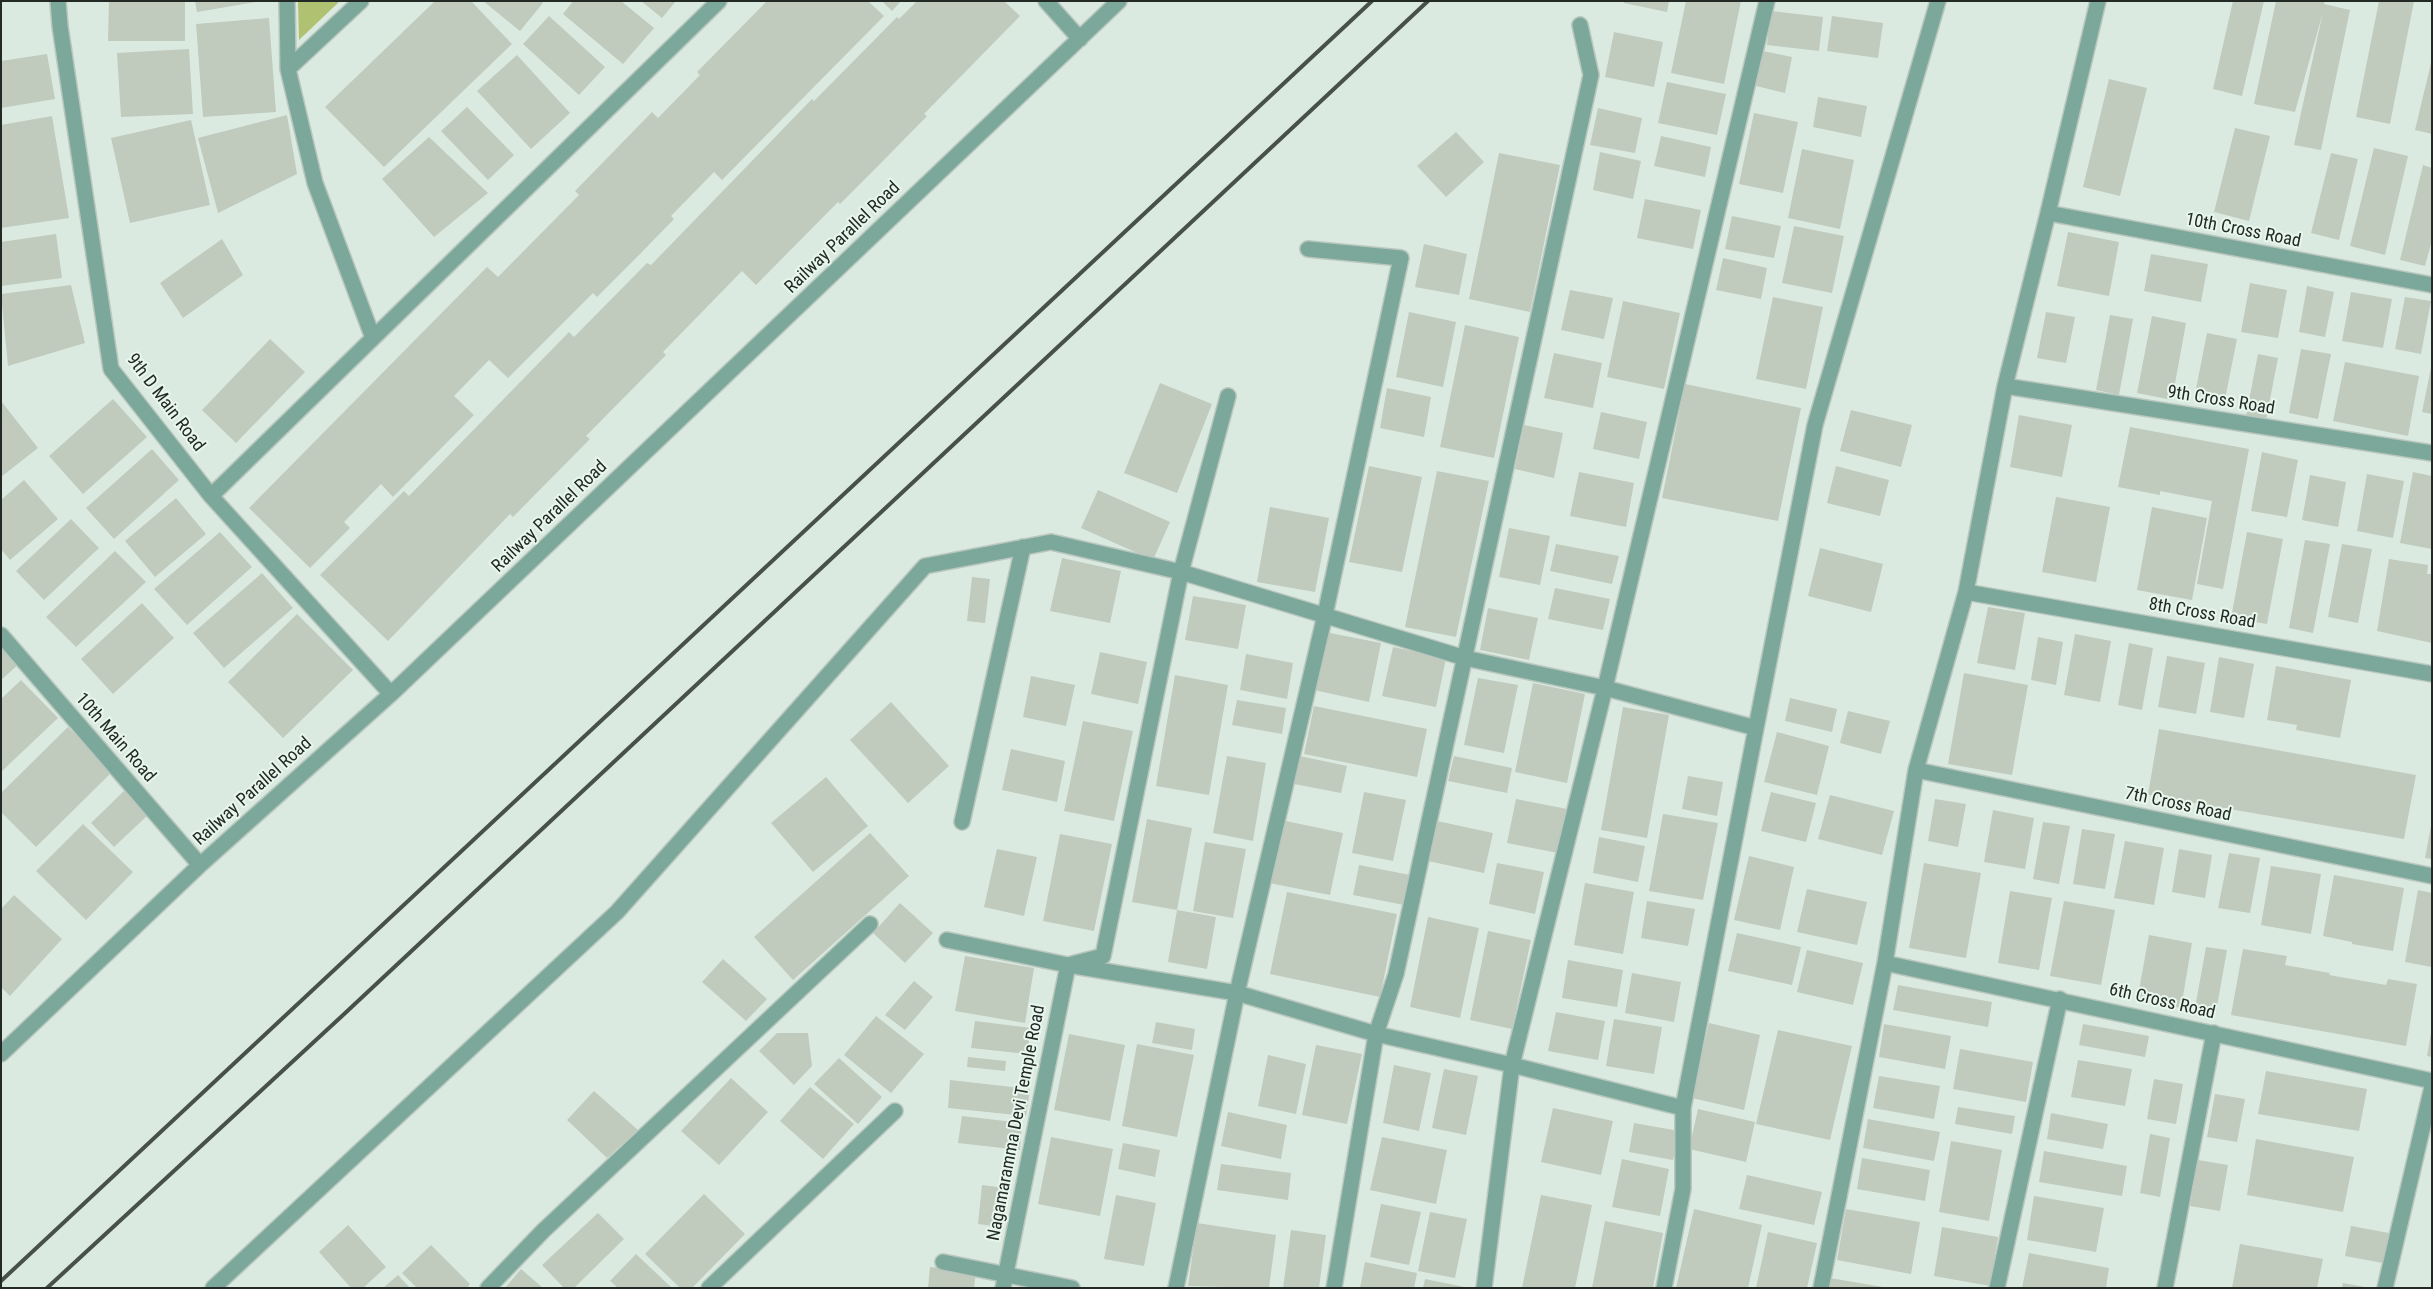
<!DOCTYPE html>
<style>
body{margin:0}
#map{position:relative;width:2433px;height:1289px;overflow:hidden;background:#dbeae0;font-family:"Roboto Condensed",sans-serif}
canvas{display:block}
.frame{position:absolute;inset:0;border:2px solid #232925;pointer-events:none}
</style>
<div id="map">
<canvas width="2433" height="1289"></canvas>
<div class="frame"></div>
</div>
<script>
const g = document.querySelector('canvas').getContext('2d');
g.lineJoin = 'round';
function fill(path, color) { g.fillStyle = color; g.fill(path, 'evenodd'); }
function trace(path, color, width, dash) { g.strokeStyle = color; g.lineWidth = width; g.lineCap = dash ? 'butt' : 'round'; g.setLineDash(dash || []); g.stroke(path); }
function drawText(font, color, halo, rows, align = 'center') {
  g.font = font + ' "Roboto Condensed",sans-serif'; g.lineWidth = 4; g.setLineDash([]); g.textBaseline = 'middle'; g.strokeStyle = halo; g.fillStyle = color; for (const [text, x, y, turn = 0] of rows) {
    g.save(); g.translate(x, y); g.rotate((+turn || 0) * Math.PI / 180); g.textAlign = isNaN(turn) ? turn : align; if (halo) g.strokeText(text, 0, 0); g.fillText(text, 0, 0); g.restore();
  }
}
const green = new Path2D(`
 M298,1H340L299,40Z`);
const building = new Path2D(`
 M109,1H185V41H108Z
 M195,1H256V2L197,12Z
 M435,1H471L512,44L384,167L325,107Z
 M483,1H540L543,3L520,31Z
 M573,1H621L654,28L623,64L563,14Z
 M641,1H676L662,18Z
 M767,1H868L884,16L722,180L714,172L671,216L674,219L640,254L597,297L593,293L508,378L489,360L454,396L474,415L393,497L381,484L344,522L350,528L310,568L249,508L487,267L498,277L579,195L575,191L652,112L658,118L700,75L697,72Z
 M882,1H901L892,11Z
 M917,1H1004L1020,16L924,114L927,116L880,164L840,204L838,202L756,285L742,271L663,352L666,355L586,436L590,439L513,517L510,514L388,641L320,575L404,491L409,496L569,332L574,337L647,263L651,265L812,99L814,101L897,17L899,19Z
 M1624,1H1669L1667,12L1624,3Z
 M1686,1H1741L1724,84L1671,73Z
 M2233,1H2264L2242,96L2213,89Z
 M2276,1H2325L2324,4L2350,10L2321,150L2294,145L2323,12L2295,112L2254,104Z
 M2379,1H2414L2390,124L2356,117Z
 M1771,11L1823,17L1819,51L1767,45Z
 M549,16L605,67L579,95L523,44Z
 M1832,16L1883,23L1878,58L1827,51Z
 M269,18L276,112L203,117L196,24Z
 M1614,32L1663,42L1654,87L1605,77Z
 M189,49L193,114L121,117L117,53Z
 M1763,51L1792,57L1785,93L1756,86Z
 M47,54L55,99L1,108V61Z
 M517,55L570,113L531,149L477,91Z
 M2431,63H2432V134L2415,130Z
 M2109,79L2147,88L2120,196L2083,187Z
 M1667,82L1726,94L1717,135L1658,123Z
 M1818,97L1867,106L1861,137L1813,127Z
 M467,107L514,155L488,180L441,131Z
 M1598,108L1642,118L1635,153L1590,145Z
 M1754,113L1798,122L1783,193L1739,184Z
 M287,115L297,174L218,213L198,138Z
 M52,116L69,218L1,228V125Z
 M191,120L210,205L130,223L111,138Z
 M2235,128L2270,136L2249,221L2214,212Z
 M1456,132L1484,162L1446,197L1417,166Z
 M1661,136L1711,147L1705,177L1654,166Z
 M429,137L488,193L434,237L382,179Z
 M2374,148L2408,156L2385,255L2350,246Z
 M1802,149L1854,160L1840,229L1788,218Z
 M1600,152L1641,161L1633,199L1593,190Z
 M1499,153L1560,165L1530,312L1469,299Z
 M2331,153L2358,159L2339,240L2311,233Z
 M2423,165L2432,168V240L2425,266L2400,260Z
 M1645,199L1701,210L1693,249L1637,238Z
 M1732,216L1781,226L1774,258L1725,249Z
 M1794,226L1844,236L1832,293L1782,283Z
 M2068,232L2119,242L2109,296L2057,286Z
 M56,234L62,278L1,286V242Z
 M222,239L243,275L183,318L160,283Z
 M1424,244L1467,254L1459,295L1415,287Z
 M2151,254L2208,264L2201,302L2144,291Z
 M1723,258L1767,268L1761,299L1716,290Z
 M2250,283L2287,290L2278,338L2241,332Z
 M71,285L85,343L8,366L1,294Z
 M2307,286L2334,292L2325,337L2299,332Z
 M1570,290L1613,298L1604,339L1561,330Z
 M2351,292L2392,299L2383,348L2342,341Z
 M1773,297L1823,307L1806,389L1756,379Z
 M2405,297L2431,301L2421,354L2395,349Z
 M1623,301L1680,313L1664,389L1607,377Z
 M1409,312L1456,322L1443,387L1396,377Z
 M2046,312L2075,317L2066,363L2037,358Z
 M2110,315L2133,319L2119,395L2096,390Z
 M2152,316L2186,323L2172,400L2137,393Z
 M1465,325L1519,337L1494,458L1440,447Z
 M2207,333L2237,339L2225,399L2195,394Z
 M270,339L305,372L236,443L202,410Z
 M2301,349L2331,354L2318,419L2289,413Z
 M1554,353L1602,363L1593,408L1544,398Z
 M2258,354L2278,358L2266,420L2246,416Z
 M2345,362L2419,376L2408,436L2333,421Z
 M2431,368H2432V414L2422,412Z
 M1160,383L1212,404L1177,493L1124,473Z
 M1685,384L1801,408L1778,521L1662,498Z
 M1387,388L1431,397L1424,437L1380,428Z
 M113,399L147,437L83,494L49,456Z
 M1,401L38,448L1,477Z
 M1851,410L1912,425L1901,467L1840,451Z
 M1601,412L1647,422L1639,459L1593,449Z
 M2019,415L2072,425L2062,477L2010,467Z
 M1524,425L1563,433L1554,478L1515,469Z
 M2130,427L2249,449L2223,589L2197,584L2212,501L2160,491V495L2118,487Z
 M152,449L179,480L114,539L86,508Z
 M2262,452L2298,460L2287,517L2251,511Z
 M1369,466L1422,477L1402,572L1349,562Z
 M1836,466L1889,480L1880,516L1827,503Z
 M1437,471L1489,481L1456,637L1405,627Z
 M1579,472L1634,483L1626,527L1570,516Z
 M2413,472L2432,476V549L2400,543Z
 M2367,474L2404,481L2393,538L2357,531Z
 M2310,475L2346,482L2338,527L2302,520Z
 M24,480L58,519L10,560L1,549V500Z
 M1098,490L1170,522L1153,560L1081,528Z
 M2056,497L2110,507L2096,582L2042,572Z
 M176,498L206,534L155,577L125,541Z
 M1270,507L1329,518L1315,592L1257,582Z
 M2152,507L2207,518L2192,600L2137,590Z
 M71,519L99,548L44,600L16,571Z
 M1509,528L1550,536L1540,585L1499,577Z
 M220,532L252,567L187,625L154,589Z
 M2247,532L2283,539L2267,624L2231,618Z
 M2305,540L2330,544L2313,633L2289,628Z
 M1556,544L1619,556L1612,584L1550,571Z
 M2342,544L2372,549L2358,623L2328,617Z
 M1820,548L1883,564L1871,612L1808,596Z
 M115,551L146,582L76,647L46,617Z
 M1062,558L1121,571L1110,623L1050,611Z
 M2389,559L2428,565L2427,574H2432V643L2377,631Z
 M262,573L293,608L224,668L193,633Z
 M972,577L990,579L985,623L967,621Z
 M1555,588L1610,599L1603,630L1548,619Z
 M1193,596L1246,605L1238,649L1185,640Z
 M142,603L174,638L113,694L81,659Z
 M1988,607L2025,613L2015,670L1977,663Z
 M1488,608L1538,618L1529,660L1480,650Z
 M297,614L353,670L283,738L228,682Z
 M1325,632L1381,643L1369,702L1314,690Z
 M2075,634L2111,641L2100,702L2064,695Z
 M2038,637L2063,642L2056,685L2031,680Z
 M2129,643L2153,648L2142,710L2118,705Z
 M1,646L19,664L1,680Z
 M1393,647L1446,658L1436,707L1382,696Z
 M1100,652L1147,662L1138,704L1091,694Z
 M1246,654L1293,663L1287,699L1240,690Z
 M2167,656L2205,663L2196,714L2158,707Z
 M2219,657L2254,664L2244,718L2210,712Z
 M2276,666L2351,680L2340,738L2296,730L2297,725L2267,720Z
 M1964,673L2028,685L2012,775L1948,764Z
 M1175,675L1228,685L1209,795L1156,786Z
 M1031,676L1075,685L1066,726L1023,717Z
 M1478,678L1518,685L1504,753L1464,745Z
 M21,680L58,718L1,772V699Z
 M1533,683L1585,694L1567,783L1515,772Z
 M1790,698L1837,709L1832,732L1785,721Z
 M1237,700L1286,708L1282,734L1232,725Z
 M891,702L949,766L908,803L850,740Z
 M1314,706L1427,729L1417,777L1304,754Z
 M1623,707L1669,715L1647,838L1601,830Z
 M1848,711L1890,721L1881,754L1840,743Z
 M1083,721L1133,731L1114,821L1064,811Z
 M68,727L112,772L36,847L1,812V793Z
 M2159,729L2416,775L2404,839L2148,795Z
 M1777,732L1829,746L1817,795L1764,782Z
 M1011,749L1065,761L1057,802L1002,790Z
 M1295,755L1347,766L1341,793L1289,783Z
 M1227,756L1266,763L1253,841L1213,833Z
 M1454,756L1512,768L1507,793L1448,781Z
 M1688,776L1723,782L1717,816L1682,809Z
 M826,777L868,826L813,872L771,823Z
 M125,790L149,814L114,847L91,823Z
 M1364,792L1406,800L1393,861L1352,853Z
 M1771,792L1816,803L1806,842L1761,831Z
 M1830,795L1894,811L1882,855L1818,839Z
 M1516,799L1567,809L1558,853L1507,843Z
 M1935,799L1966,804L1958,847L1928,841Z
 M1993,810L2034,818L2025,869L1984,862Z
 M1663,814L1718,823L1703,900L1649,891Z
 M1147,819L1192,828L1177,910L1132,902Z
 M1281,820L1343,833L1330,895L1269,883Z
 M1437,821L1493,833L1484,873L1428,861Z
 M2043,822L2070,826L2059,884L2033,879Z
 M83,824L133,872L86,920L36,871Z
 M2431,826H2432V859L2425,858Z
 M2082,829L2115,834L2105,889L2073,884Z
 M870,833L909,876L793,980L754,937Z
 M1060,834L1112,844L1094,931L1043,921Z
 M1599,837L1645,846L1638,882L1593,873Z
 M2125,841L2164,848L2154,905L2114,898Z
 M1205,842L1246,849L1233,918L1193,911Z
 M997,849L1037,857L1024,916L984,907Z
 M2179,849L2212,855L2205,898L2172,892Z
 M2229,853L2260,858L2250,913L2218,908Z
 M1749,856L1794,867L1780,930L1734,920Z
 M1497,863L1544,872L1535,914L1489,904Z
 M1924,863L1981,873L1966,958L1909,948Z
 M1359,865L1410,875L1404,905L1353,895Z
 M2271,866L2321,874L2311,934L2261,925Z
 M2334,875L2404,888L2393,951L2352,944V942L2323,936Z
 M1585,883L1634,892L1623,954L1574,945Z
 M1807,889L1867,902L1857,945L1797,932Z
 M2418,890L2432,893V967L2405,962Z
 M2010,891L2052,898L2039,970L1998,963Z
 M1287,892L1397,914L1380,997L1270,974Z
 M14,895L62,939L10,996L1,987V909Z
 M1647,901L1695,909L1688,946L1641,938Z
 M2064,901L2115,910L2101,985L2050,976Z
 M900,903L933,933L905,963L873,933Z
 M1177,910L1216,917L1207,969L1168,962Z
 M1428,917L1479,928L1460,1018L1410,1007Z
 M1488,931L1531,940L1512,1029L1470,1020Z
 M1737,933L1801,947L1792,985L1728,971Z
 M2149,935L2192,943L2181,1008L2137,1001Z
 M2206,947L2227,950L2216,1012L2195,1008Z
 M2243,949L2287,956L2285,965L2330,973L2329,975L2386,985L2388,979L2417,984L2406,1046L2231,1015Z
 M1807,950L1863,963L1853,1005L1797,992Z
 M965,956L1034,968L1025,1023L955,1011Z
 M723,959L767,999L746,1021L702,982Z
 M1568,960L1623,970L1617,1007L1562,998Z
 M1632,973L1681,982L1674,1022L1625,1013Z
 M914,981L933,997L905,1030L885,1015Z
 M1898,985L1992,1002L1988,1027L1893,1010Z
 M1556,1012L1605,1021L1598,1060L1548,1051Z
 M876,1016L924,1054L891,1093L844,1055Z
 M1614,1019L1662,1027L1654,1074L1606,1066Z
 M975,1021L1031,1028L1027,1054L971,1048Z
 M1156,1022L1195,1029L1192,1050L1152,1043Z
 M1709,1023L1760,1035L1744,1110L1692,1098Z
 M1884,1024L1951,1036L1945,1069L1879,1057Z
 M2083,1024L2149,1036L2145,1057L2079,1045Z
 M1778,1030L1852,1046L1830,1140L1756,1124Z
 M777,1033H808L812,1066L794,1085L759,1051Z
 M2431,1033H2432V1057L2427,1056Z
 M1069,1034L1125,1045L1110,1121L1054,1110Z
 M1137,1044L1194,1055L1177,1137L1122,1126Z
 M1316,1045L1362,1054L1347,1124L1302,1115Z
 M1960,1049L2033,1062L2026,1102L1953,1089Z
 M1268,1055L1306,1064L1296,1114L1258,1106Z
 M968,1057L1006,1061L1005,1071L967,1067Z
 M839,1058L882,1097L858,1124L814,1084Z
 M2078,1060L2132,1069L2125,1106L2071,1097Z
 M1394,1065L1431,1073L1419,1131L1383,1123Z
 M1444,1069L1478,1076L1466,1135L1432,1128Z
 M2266,1071L2367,1089L2359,1131L2258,1114Z
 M1879,1076L1940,1086L1934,1119L1873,1108Z
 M731,1078L768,1112L719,1165L681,1131Z
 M2154,1079L2183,1084L2176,1124L2147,1119Z
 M950,1080L1030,1089L1026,1116L948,1108Z
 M810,1087L854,1124L823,1159L780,1121Z
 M594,1091L638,1130L607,1158L567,1120Z
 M2215,1094L2245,1099L2237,1142L2207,1137Z
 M1958,1107L2015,1116L2012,1134L1955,1124Z
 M1553,1108L1613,1121L1601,1175L1541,1162Z
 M1698,1109L1755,1122L1746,1162L1689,1149Z
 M1228,1112L1287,1125L1281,1159L1221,1146Z
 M2051,1113L2108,1124L2103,1149L2047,1139Z
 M962,1116L1022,1123L1020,1150L958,1143Z
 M1868,1119L1940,1132L1934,1161L1863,1148Z
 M1634,1123L1679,1131L1673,1160L1629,1152Z
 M2150,1134L2170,1138L2160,1197L2140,1193Z
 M1051,1137L1113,1149L1100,1216L1038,1204Z
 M1382,1137L1447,1150L1436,1204L1370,1190Z
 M2256,1139L2354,1157L2343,1212L2247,1195Z
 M1951,1141L2002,1150L1989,1221L1939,1212Z
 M1123,1143L1160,1150L1155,1177L1118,1169Z
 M2044,1151L2127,1166L2122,1196L2039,1182Z
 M1862,1158L1930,1170L1925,1201L1857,1189Z
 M1622,1159L1669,1169L1660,1216L1612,1207Z
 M2198,1160L2228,1165L2220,1211L2190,1206Z
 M1221,1164L1291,1173L1288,1200L1217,1190Z
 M1747,1175L1822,1192L1814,1225L1739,1209Z
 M982,1185L1005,1188L1001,1227L978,1224Z
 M704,1194L745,1234L692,1288H680L645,1254Z
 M1116,1195L1156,1203L1144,1266L1104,1259Z
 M1541,1195L1592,1205L1575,1288H1522Z
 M2034,1196L2104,1208L2096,1252L2027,1240Z
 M1381,1204L1421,1212L1409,1265L1370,1257Z
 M1694,1209L1762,1225L1748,1288H1676Z
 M1846,1209L1920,1222L1911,1274L1837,1260Z
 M1430,1212L1467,1219L1455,1278L1418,1271Z
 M598,1213L624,1239L574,1288H564L542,1265Z
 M1605,1221L1663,1233L1653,1288H1592Z
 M1197,1223L1276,1235L1269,1288L1188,1286Z
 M348,1225L386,1267L363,1288H351L319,1252Z
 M2351,1226L2389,1233L2383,1263L2345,1256Z
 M1942,1227L1998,1237L1990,1286L1934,1276Z
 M1291,1230L1326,1235L1319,1288H1283Z
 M1768,1232L1817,1243L1807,1288H1756Z
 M2240,1244L2323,1259L2317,1288H2232Z
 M431,1245L470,1284L467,1288H417L402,1273Z
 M2029,1253L2109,1268L2106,1288H2022Z
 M636,1254L672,1288H618L610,1281Z
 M1365,1262L1417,1273L1414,1288H1360Z
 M930,1267L976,1272L974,1288H928Z
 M521,1269L543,1288H505Z
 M398,1275L410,1288H383Z
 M1830,1278L1883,1287V1288H1829Z
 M1425,1279L1465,1287V1288H1423Z
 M2343,1283L2365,1287V1288H2342Z`);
const minor = new Path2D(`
 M58,1L60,26L111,369L211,496L391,694
 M287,1L288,69L315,183L373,338
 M1046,1L1080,39
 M288,69L361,1
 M2048,213L2432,285
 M2005,386L2432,453
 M211,496L719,1
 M1966,592L2432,674
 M1,635L200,865
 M1916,770L2432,876
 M962,822L1023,547
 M947,940L1068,965L1237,993L1376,1034L1512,1065L1683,1108
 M1885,963L2432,1081
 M1072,964L1103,956L1181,572L1228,396
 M1,1054L200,865L391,694L1119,1
 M943,1262L1072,1288
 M213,1288L617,912L925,566L1051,542L1181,572L1465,658L1605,688L1756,728L1815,425L1938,1
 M488,1288L543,1231L870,924
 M709,1288L895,1111
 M1003,1288L1068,965
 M1176,1288L1237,993L1325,615L1401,258L1308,249
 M1334,1288L1376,1034L1396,974L1591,75L1580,25
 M1484,1288L1512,1065L1605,688L1767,1
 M1664,1288L1683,1189V1108L1756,728
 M1821,1288L1885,963L1916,770L1966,592L2005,386L2048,213L2098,1
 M1997,1288L2060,999
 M2165,1288L2214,1033
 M2385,1288L2432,1087`);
const rail = new Path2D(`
 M1,1281L1372,1
 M47,1288L342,1016L1428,1`);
const streetNames = [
 ["10th Cross Road",2243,231,11],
 ["Railway Parallel Road",843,238,-44],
 ["9th Cross Road",2221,401,9],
 ["9th D Main Road",165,403,53],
 ["Railway Parallel Road",550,517,-44],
 ["8th Cross Road",2202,614,10],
 ["10th Main Road",115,738,49],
 ["Railway Parallel Road",253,792,-42],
 ["7th Cross Road",2178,805,12],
 ["6th Cross Road",2162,1002,13],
 ["Nagamaramma Devi Temple Road",1017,1123,-79]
];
fill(green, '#b1c172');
fill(building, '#c0cabd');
trace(minor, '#bac7be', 18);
trace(minor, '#7ca89b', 15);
trace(rail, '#48504b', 4);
drawText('18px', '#232925', '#e8f7ed', streetNames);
</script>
